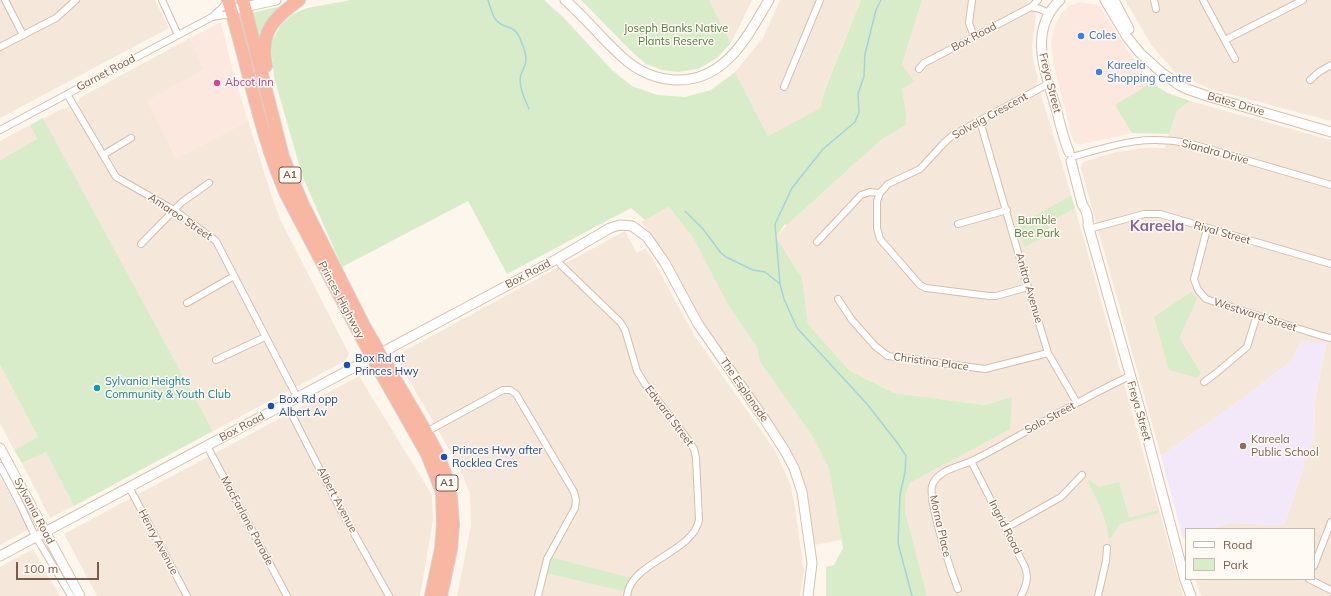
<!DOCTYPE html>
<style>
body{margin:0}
#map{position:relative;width:1331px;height:596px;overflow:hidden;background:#fdf6ec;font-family:Mulish,sans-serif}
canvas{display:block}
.legend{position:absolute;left:1185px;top:528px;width:130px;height:52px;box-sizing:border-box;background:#fffaf3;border:1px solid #cabbb1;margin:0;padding:5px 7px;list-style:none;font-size:12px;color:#7a5c4d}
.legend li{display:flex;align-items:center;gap:8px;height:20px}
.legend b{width:20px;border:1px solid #cabbb1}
.scale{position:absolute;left:16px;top:562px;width:83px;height:18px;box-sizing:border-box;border:2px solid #7a5c4d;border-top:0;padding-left:5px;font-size:12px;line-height:14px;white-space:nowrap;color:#7a5c4d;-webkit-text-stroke:3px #fffaf3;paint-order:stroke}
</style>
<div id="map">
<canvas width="1331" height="596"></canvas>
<ul class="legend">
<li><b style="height:5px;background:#fff"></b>Road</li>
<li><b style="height:11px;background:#d8ecc9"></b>Park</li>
</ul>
<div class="scale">100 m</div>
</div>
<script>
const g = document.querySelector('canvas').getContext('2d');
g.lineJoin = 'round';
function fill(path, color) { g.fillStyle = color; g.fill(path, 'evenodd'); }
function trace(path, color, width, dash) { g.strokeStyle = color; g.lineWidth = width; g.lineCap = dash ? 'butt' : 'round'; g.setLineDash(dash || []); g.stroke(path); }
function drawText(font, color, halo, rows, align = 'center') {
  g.font = font + ' Mulish,sans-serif'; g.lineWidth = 3; g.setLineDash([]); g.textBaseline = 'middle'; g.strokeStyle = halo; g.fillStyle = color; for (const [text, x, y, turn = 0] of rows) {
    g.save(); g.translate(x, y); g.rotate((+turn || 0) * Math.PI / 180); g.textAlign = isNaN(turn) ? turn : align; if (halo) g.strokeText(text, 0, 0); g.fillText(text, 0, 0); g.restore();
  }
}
const residential = new Path2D(`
 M0,0H155L169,28L0,118Z
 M709,0H752L731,43L724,29Z
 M780,0H861L825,88L820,108L768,136L735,72L763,38Z
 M922,0H1027L1036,16L1032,47L1034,64L1038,77L1037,81L1075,208L1183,596H927L905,510V496L910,483L940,467L1012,398L985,405L894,393L850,371L808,324L802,278L776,237L787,225L881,140L906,125V111L902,89V65Z
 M1125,0H1331V121L1210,89L1175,72L1152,46Z
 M190,38L204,69L148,101L176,158L248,121L273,200L281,221L349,354L345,361L213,431L43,119L62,109L66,108L78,102L81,97Z
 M1190,101L1331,140V596H1201L1195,579H1314V529H1211L1230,523L1284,525L1314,436L1315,400L1326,344L1302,341L1291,361L1245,397L1161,456L1081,168L1082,163L1086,161L1116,152L1142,148H1165L1169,134L1177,111Z
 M30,125L37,139L0,160V141Z
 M669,207L693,238L728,305L757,347L760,362L813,437L829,469L842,540L814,545L808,504L801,475L790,449L781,436L703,322L665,253L641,222Z
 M625,231L637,253L645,248L651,256L694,335L774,449L779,459L791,486L795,507L804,572L800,596H457L471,525L470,493L456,461L395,356Z
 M0,365L38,437L14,450L0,423Z
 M359,376L432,495L433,520L420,596H97L64,534Z
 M46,451L74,506L50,518L22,463Z
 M0,476L28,527L26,531L0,545Z
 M33,549L60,596H0V567Z`);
const commercial = new Path2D(`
 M1080,2L1099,5L1126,48L1151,83L1116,105L1132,133L1079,145L1075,143L1073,140L1053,62L1051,42L1055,25L1061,14L1069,6Z
 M219,23H221L234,75L248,121L176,158L147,101L203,69L190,38Z`);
const education = new Path2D(`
 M1302,341L1326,343L1315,400L1314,436L1284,525L1230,523L1211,529H1186V537L1183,538L1161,456L1245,397L1291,361Z`);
const green = new Path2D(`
 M351,0H544L564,18L612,70L632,86L657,95L685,97L711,90L735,72L768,136L820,108L825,89L861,0H922L902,65L914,81L902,89L906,111V125L881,140L787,225L785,224L776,237L802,278L808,324L850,371L894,393L985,405L1012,397L1010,429L910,483L905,496V510L927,596H826V567L834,565L843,548L829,469L813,437L760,362L757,347L728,305L693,238L669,207L645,220L631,208L507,274L468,201L342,267L302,175L274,77L271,46L272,41L281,25L293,14L307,8Z
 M581,0H709L731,43L717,58L698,69L678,72L662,70L646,64L632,52Z
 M277,7L280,8C268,17 261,29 259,44L252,13Z
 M1151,83L1168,93L1190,101L1177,111L1169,134L1132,133L1115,105Z
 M43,118L213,431L74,506L46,452L22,463L14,450L38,437L0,365V160L37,139L30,125Z
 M1071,196L1075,208L1047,223L1050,234L1024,247L1017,225Z
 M1191,292L1197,299L1179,338L1201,373L1197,378L1169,370L1154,317Z
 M1090,480L1099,487L1119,482L1129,518L1158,510L1159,513L1120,524L1111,538H1108C1108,519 1096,499 1088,482Z
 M551,557L631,578L627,582L623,591L546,573Z`);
const stream = new Path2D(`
 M488,0C490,6 492,15 496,20C504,30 515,23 521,41C524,49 528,57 525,65C523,71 520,73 520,80C520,90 525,100 529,109
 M881,0L876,10L865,54L864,76L858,94L859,112L855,122L823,149L792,188L775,224L780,284L784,299L797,328L867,404L899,445L906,456L905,472L900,495L898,543L912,596
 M685,211L703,229L721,253L726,257L753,270L765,272L779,283`);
const street = new Path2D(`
 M5,0L23,35
 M162,0L178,35
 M972,0L969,23L974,37
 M1154,0L1156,9
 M1203,0L1235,59
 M1031,7L1040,9L1049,13
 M212,17L224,15L233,16
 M1225,40L1303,0
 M0,47L56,18L76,0
 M919,69L924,63L932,59L1031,7L1038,0
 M1310,80L1319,72L1331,65
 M784,87L820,0
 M67,94L116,177L174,210L216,241L297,397
 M980,121L1028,287L1048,353L1077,403
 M0,130L212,17L223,7L227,0
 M103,155L131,138
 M1075,156C1118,144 1143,135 1188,143L1331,185
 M958,224L1007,210
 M1089,229L1144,214H1160L1331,264
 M1207,229L1194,279L1198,290L1206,299L1322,336L1331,338
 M817,242L861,195L870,192L880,193
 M141,244L182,202L209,183
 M557,259L561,265L620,322L625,330L637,371L645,384L689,441L694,449L696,458L699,520C693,553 630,562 627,596
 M1028,287L996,296H989L926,288L920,285L880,239L877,228V201L880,193L888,184L920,169L944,143L953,135L1048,84
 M838,299L852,320L875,346L888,356L985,369L1048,353
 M187,303L234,276
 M216,360L265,337
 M1204,382L1215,374L1247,347L1257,315
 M286,403L337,503L389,596
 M426,432L503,390H510L516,394L574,492L576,500L575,508L547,559L538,596
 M207,446L287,596
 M971,461L1025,567C1029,578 1026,586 1021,596
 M0,466L20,504L32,530L71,596
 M129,487L187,596
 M1006,528L1061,497L1082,475
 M1314,566L1331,522
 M1309,579L1331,590
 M958,589C951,572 928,501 932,486C937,470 958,467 972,461C1025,434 1075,401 1130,376
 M1098,596L1106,561L1107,548`);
const secondary = new Path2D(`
 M565,0C587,19 605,43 628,62C642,73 657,79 675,80C725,82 747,37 769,0
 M1060,0C1028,30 1045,72 1056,108C1060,123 1063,138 1069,152
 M1105,0L1127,37L1140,53L1162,73L1179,85L1187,89L1207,96L1331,132
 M1114,0L1129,29
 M231,10L276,0
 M1071,161L1082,204C1086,210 1089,217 1088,225L1141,413L1185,580L1191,596
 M0,448L80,596
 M0,556L557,259L610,228L620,225L632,226L647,237L665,263L698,324L765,420L785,451L794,468L802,492L812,563L808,596`);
const highway = new Path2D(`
 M228,0C248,64 259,132 286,194L372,357L427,454L442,492L443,525L441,549L431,596
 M243,0L283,157L303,205L364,326L426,432L436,451L445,473L451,497L453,525L451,549L441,596
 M266,66C259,32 274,18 299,0`);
const markers = [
 [1081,36,4,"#3f7fe0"],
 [1099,72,4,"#3f7fe0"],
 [217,83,4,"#d1479c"],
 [347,365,4,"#1a4fb4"],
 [97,388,4,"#0f9aa8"],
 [271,406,4,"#1a4fb4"],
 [1243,446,4,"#8d6e63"],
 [444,457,4,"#1a4fb4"]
];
const shields = [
 [290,175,22],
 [447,483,22]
];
const shieldNames = [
 ["A1",290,175],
 ["A1",447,483]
];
const parkNames = [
 ["Joseph Banks Native",676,29],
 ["Plants Reserve",676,42],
 ["Bumble",1037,221],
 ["Bee Park",1037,234]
];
const shopNames = [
 ["Coles",1089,36],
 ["Kareela",1107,66],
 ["Shopping Centre",1107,79]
];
const streetNames = [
 ["Box Road",974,37,-28],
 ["Garnet Road",106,73,-28],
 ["Freya Street",1050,83,76],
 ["Bates Drive",1236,104,16],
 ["Solveig Crescent",990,116,-29],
 ["Siandra Drive",1215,152,15],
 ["Amaroo Street",180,217,34],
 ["Rival Street",1222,233,16],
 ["Box Road",528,274,-28],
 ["Anitra Avenue",1029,288,74],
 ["Princes Highway",341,300,62],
 ["Westward Street",1255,315,18],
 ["Christina Place",931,362,8],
 ["The Esplanade",744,390,55],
 ["Freya Street",1139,411,74],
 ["Edward Street",669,416,53],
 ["Solo Street",1050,418,-28],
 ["Box Road",242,427,-28],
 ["Albert Avenue",337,500,62],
 ["Sylvania Road",34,511,62],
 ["MacFarlane Parade",247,521,62],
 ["Morna Place",940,526,77],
 ["Ingrid Road",1005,527,63],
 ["Henry Avenue",158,542,62]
];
const hotelNames = [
 ["Abcot Inn",225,83]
];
const transitNames = [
 ["Box Rd at",355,359],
 ["Princes Hwy",355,372],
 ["Box Rd opp",279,400],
 ["Albert Av",279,413],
 ["Princes Hwy after",452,451],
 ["Rocklea Cres",452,464]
];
const cultureNames = [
 ["Sylvania Heights",105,382],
 ["Community & Youth Club",105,395]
];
const educationNames = [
 ["Kareela",1251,440],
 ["Public School",1251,453]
];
const districtNames = [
 ["Kareela",1157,226]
];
fill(residential, '#f5e8da');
fill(commercial, '#fde8e0');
fill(education, '#f3e8fa');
fill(green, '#d8ecc9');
trace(stream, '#a5d3da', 1.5);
trace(street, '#d1beb0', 8);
trace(secondary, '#d6c0b0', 11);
trace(highway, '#dad1cd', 14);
trace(street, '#fff', 6);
trace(secondary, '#fff', 9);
trace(highway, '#f7b7a3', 12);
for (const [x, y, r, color] of markers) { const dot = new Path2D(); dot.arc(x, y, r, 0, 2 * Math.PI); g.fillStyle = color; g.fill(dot); trace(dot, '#fffaf3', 1.5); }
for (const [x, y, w] of shields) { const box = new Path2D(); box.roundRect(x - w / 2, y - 8, w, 16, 3); g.fillStyle = '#fffaf3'; g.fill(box); trace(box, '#7a5c4d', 1); }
drawText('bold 10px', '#7a5c4d', null, shieldNames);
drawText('11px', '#537a41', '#fffaf3', parkNames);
drawText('11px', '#366cbe', '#fffaf3', shopNames, 'left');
drawText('11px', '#7a5c4d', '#fffaf3', streetNames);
drawText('11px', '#b23c85', '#fffaf3', hotelNames, 'left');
drawText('11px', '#164399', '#fffaf3', transitNames, 'left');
drawText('11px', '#0d838f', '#fffaf3', cultureNames, 'left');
drawText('11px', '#785e54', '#fffaf3', educationNames, 'left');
drawText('bold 15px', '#846695', '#fffaf3', districtNames);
</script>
